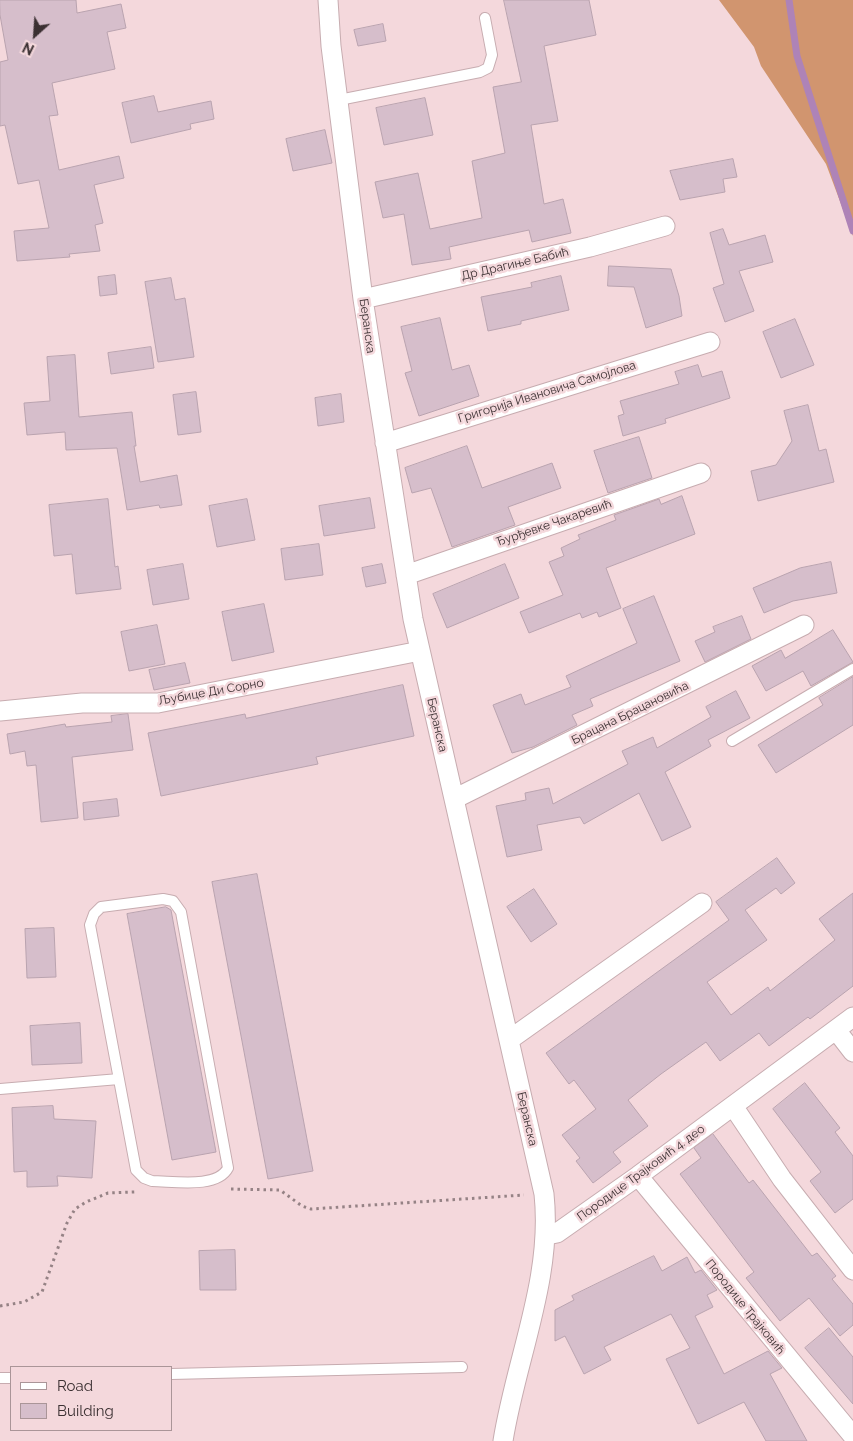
<!DOCTYPE html>
<meta charset="utf-8">
<style>
body{margin:0}
#map{position:relative;width:853px;height:1441px;overflow:hidden;background:#f4d8dc;font-family:Raleway,sans-serif}
canvas{display:block}
.legend{position:absolute;left:10px;top:1366px;width:162px;height:65px;box-sizing:border-box;background:#f4d8dc;border:1px solid #aa9598;margin:0;padding:6px 9px;list-style:none;font-size:15px;color:#3b3032}
.legend li{display:flex;align-items:center;gap:10px;height:25px}
.legend b{width:25px;border:1px solid #aa9598}
.north{position:absolute;left:10px;top:10px;width:50px;height:50px;-webkit-text-stroke:4px #f4d8dc;paint-order:stroke;rotate:206deg;font-size:14px;font-weight:700;line-height:20px;text-align:center;color:#3b3032}
.north::after{content:'';display:block;margin:auto;width:18px;height:22px;background:#3b3032;clip-path:polygon(50% 0,100% 100%,50% 72%,0 100%)}
</style>
<div id="map">
<canvas width="853" height="1441"></canvas>
<ul class="legend">
<li><b style="height:6px;background:#fff"></b>Road</li>
<li><b style="height:14px;background:#d6becb"></b>Building</li>
</ul>
<div class="north">N</div>
</div>
<script>
const g = document.querySelector('canvas').getContext('2d');
g.lineJoin = 'round';
function fill(path, color) { g.fillStyle = color; g.fill(path, 'evenodd'); }
function trace(path, color, width, dash) { g.strokeStyle = color; g.lineWidth = width; g.lineCap = dash ? 'butt' : 'round'; g.setLineDash(dash || []); g.stroke(path); }
function drawText(font, color, halo, rows, align = 'center') {
  g.font = font + ' Raleway,sans-serif'; g.lineWidth = 5; g.setLineDash([]); g.textBaseline = 'middle'; g.strokeStyle = halo; g.fillStyle = color; for (const [text, x, y, turn = 0] of rows) {
    g.save(); g.translate(x, y); g.rotate((+turn || 0) * Math.PI / 180); g.textAlign = isNaN(turn) ? turn : align; if (halo) g.strokeText(text, 0, 0); g.fillText(text, 0, 0); g.restore();
  }
}
const forest = new Path2D(`
 M719,0H853V236L826,164L761,66L754,47Z`);
const stream = new Path2D(`
 M789,0L797,56L853,231`);
const building = new Path2D(`
 M0,0H76L77,13L121,4L126,28L107,32L115,69L52,83L58,115L49,116L59,170L119,156L124,178L94,185L103,223L95,225L100,251L69,254L70,257L17,261L14,231L49,228L39,180L18,184L5,125L0,126V62L8,60L0,15Z
 M504,0H589L596,35L544,46L558,121L531,125L544,204L563,199L571,233L532,242L529,230L449,247L451,259L412,265L404,214L383,218L375,182L418,173L430,229L482,218L472,161L505,153L493,87L521,82Z
 M383,24L386,41L358,46L354,30Z
 M154,96L158,112L211,101L214,119L190,124L191,129L131,143L122,103Z
 M425,98L433,135L384,145L376,108Z
 M325,130L332,163L293,171L286,139Z
 M733,159L737,177L723,179L725,192L680,200L670,171Z
 M723,229L729,245L765,235L773,262L739,271L754,311L725,322L713,288L724,284L710,233Z
 M609,266L671,269L679,296L682,316L646,328L634,287L608,286Z
 M115,275L117,294L100,296L98,277Z
 M561,276L569,310L521,321V324L488,331L481,297L532,287L531,283Z
 M171,278L175,300L185,298L194,357L158,362L145,282Z
 M440,318L452,370L469,365L479,396L419,416L405,373L412,371L401,327Z
 M795,319L814,365L781,378L763,332Z
 M151,347L154,368L111,374L108,353Z
 M75,355L79,417L132,412L136,446H134L140,482L177,475L182,505L160,508L159,505L127,510L117,448L66,450L65,432L27,435L24,403L50,401L47,357Z
 M698,365L702,377L722,371L730,398L665,419L666,423L623,436L618,416L624,414L620,401L679,384L675,372Z
 M196,392L201,432L178,435L173,395Z
 M341,394L344,422L318,426L315,398Z
 M808,405L819,451L826,449L834,482L758,501L751,471L776,465L792,441L784,411Z
 M639,437L652,478L608,493L594,451Z
 M467,446L482,488L552,463L561,488L508,507L515,525L452,547L431,488L412,493L405,468Z
 M682,496L695,534L606,568L621,608L599,617L597,612L582,618L580,613L529,633L520,612L563,595L549,562L564,556L561,548L580,539L578,535L616,520L614,515L659,499L661,504Z
 M370,498L375,528L324,536L319,506Z
 M108,499L115,567L118,566L121,589L76,594L72,554L54,556L49,505Z
 M247,499L255,540L217,547L209,506Z
 M319,544L323,575L285,580L281,549Z
 M831,562L837,593L793,601L764,613L753,588L800,568Z
 M183,564L189,599L153,605L147,570Z
 M382,564L386,583L366,587L362,568Z
 M505,564L519,598L447,628L433,594Z
 M654,596L680,661L590,699L593,706L572,715L577,725L533,747L512,753L493,705L521,694L525,705L571,687L566,676L637,643L623,609Z
 M264,604L274,652L232,661L222,612Z
 M742,616L751,639L705,662L695,641L715,632L713,627Z
 M157,625L165,664L129,671L121,632Z
 M833,630L853,662L811,686L803,671L766,691L752,666L781,650L785,658Z
 M185,663L190,683L154,690L149,670Z
 M853,677V725L776,773L758,745L823,705L819,698Z
 M403,685L414,736L316,757L318,764L161,796L148,733L245,714L246,718Z
 M736,691L750,718L708,740L711,746L665,772L691,827L662,841L639,793L584,824L580,817L537,825L542,850L507,857L496,806L526,800L525,793L549,788L553,804L628,764L622,751L653,737L657,748L711,717L706,707Z
 M128,714L133,750L72,757L78,818L41,822L36,765L27,766L25,751L10,754L7,734L65,724L66,727L112,722L111,716Z
 M117,799L119,816L84,820L83,803Z
 M777,858L795,883L781,894L776,888L745,910L767,940L707,982L731,1015L768,987L770,991L835,940L819,919L853,893V986L810,1019L808,1017L769,1046L759,1033L720,1061L706,1042L661,1074L628,1100L648,1126L613,1152L621,1162L593,1183L576,1161L580,1158L562,1135L596,1109L574,1080L569,1084L546,1053L729,920L716,902Z
 M257,874L313,1171L268,1179L212,882Z
 M534,889L557,924L531,942L507,907Z
 M166,907L171,910L216,1152L172,1160L127,914Z
 M54,928L56,977L27,978L25,929Z
 M80,1023L82,1063L32,1065L30,1026Z
 M805,1083L840,1128L835,1132L853,1156V1199L835,1213L810,1181L821,1172L773,1109Z
 M53,1106L54,1119L96,1121L92,1178L57,1176L58,1186L27,1187V1171L14,1172L12,1108Z
 M713,1134L749,1183L753,1180L812,1256L817,1253L836,1276L832,1279L853,1304V1325L840,1336L809,1298L780,1321L746,1278L754,1272L680,1174L701,1158L694,1148Z
 M235,1250L236,1290H200L199,1251Z
 M654,1256L662,1271L687,1257L695,1273L701,1270L717,1290L707,1295L713,1307L695,1316L724,1374L768,1351L782,1368L770,1374L807,1441H766L744,1402L698,1424L666,1359L690,1348L671,1314L604,1347L611,1360L584,1374L565,1336L555,1341V1310L574,1300L572,1296Z
 M829,1328L853,1357V1404L805,1348Z`);
const path = new Path2D(`
 M231,1189L280,1190L302,1206L311,1209L524,1195
 M0,1306L24,1302L42,1292L67,1223L75,1209L86,1202L108,1193L135,1192`);
const lane = new Path2D(`
 M339,100L480,72L488,68L492,55L485,18
 M732,741L853,669
 M163,899L173,901L181,912L228,1168C217,1189 173,1181 152,1181L144,1178L136,1170L90,925L94,914L101,907Z
 M0,1089L119,1079
 M171,1374L462,1367
 M0,1378H11`);
const street = new Path2D(`
 M328,0L331,46L363,299L413,619L544,1194C553,1278 516,1359 503,1441
 M363,299L590,247L665,226
 M385,443L710,342
 M406,575L701,473
 M0,711L82,703H158L420,651
 M454,799L804,625
 M836,1030L853,1052
 M509,1040L702,903
 M733,1106L782,1179L853,1270
 M638,1176L853,1436
 M547,1235L557,1233L638,1176L853,1017`);
const streetNames = [
 ["Др Драгиње Бабић",515,264,-13],
 ["Беранска",367,326,82],
 ["Григорија Ивановича Самојлова",547,392,-17],
 ["Ђурђевке Чакаревић",554,523,-19],
 ["Љубице Ди Сорно",211,692,-10],
 ["Брацана Брацановића",630,713,-26],
 ["Беранска",437,725,77],
 ["Беранска",527,1119,77],
 ["Породице Трајковић 4. део",641,1173,-36],
 ["Породице Трајковић",745,1307,51]
];
fill(forest, '#d1956f');
trace(stream, '#ae83b7', 7);
fill(building, '#d6becb');
trace(building, '#b9a3af', 1);
trace(lane, '#c7acb0', 12);
trace(street, '#c7acb0', 21);
trace(path, '#958285', 3, [2.5, 4]);
trace(lane, '#fff', 10);
trace(street, '#fff', 19);
drawText('12px', '#3b3032', '#f4d8dc', streetNames);
</script>
